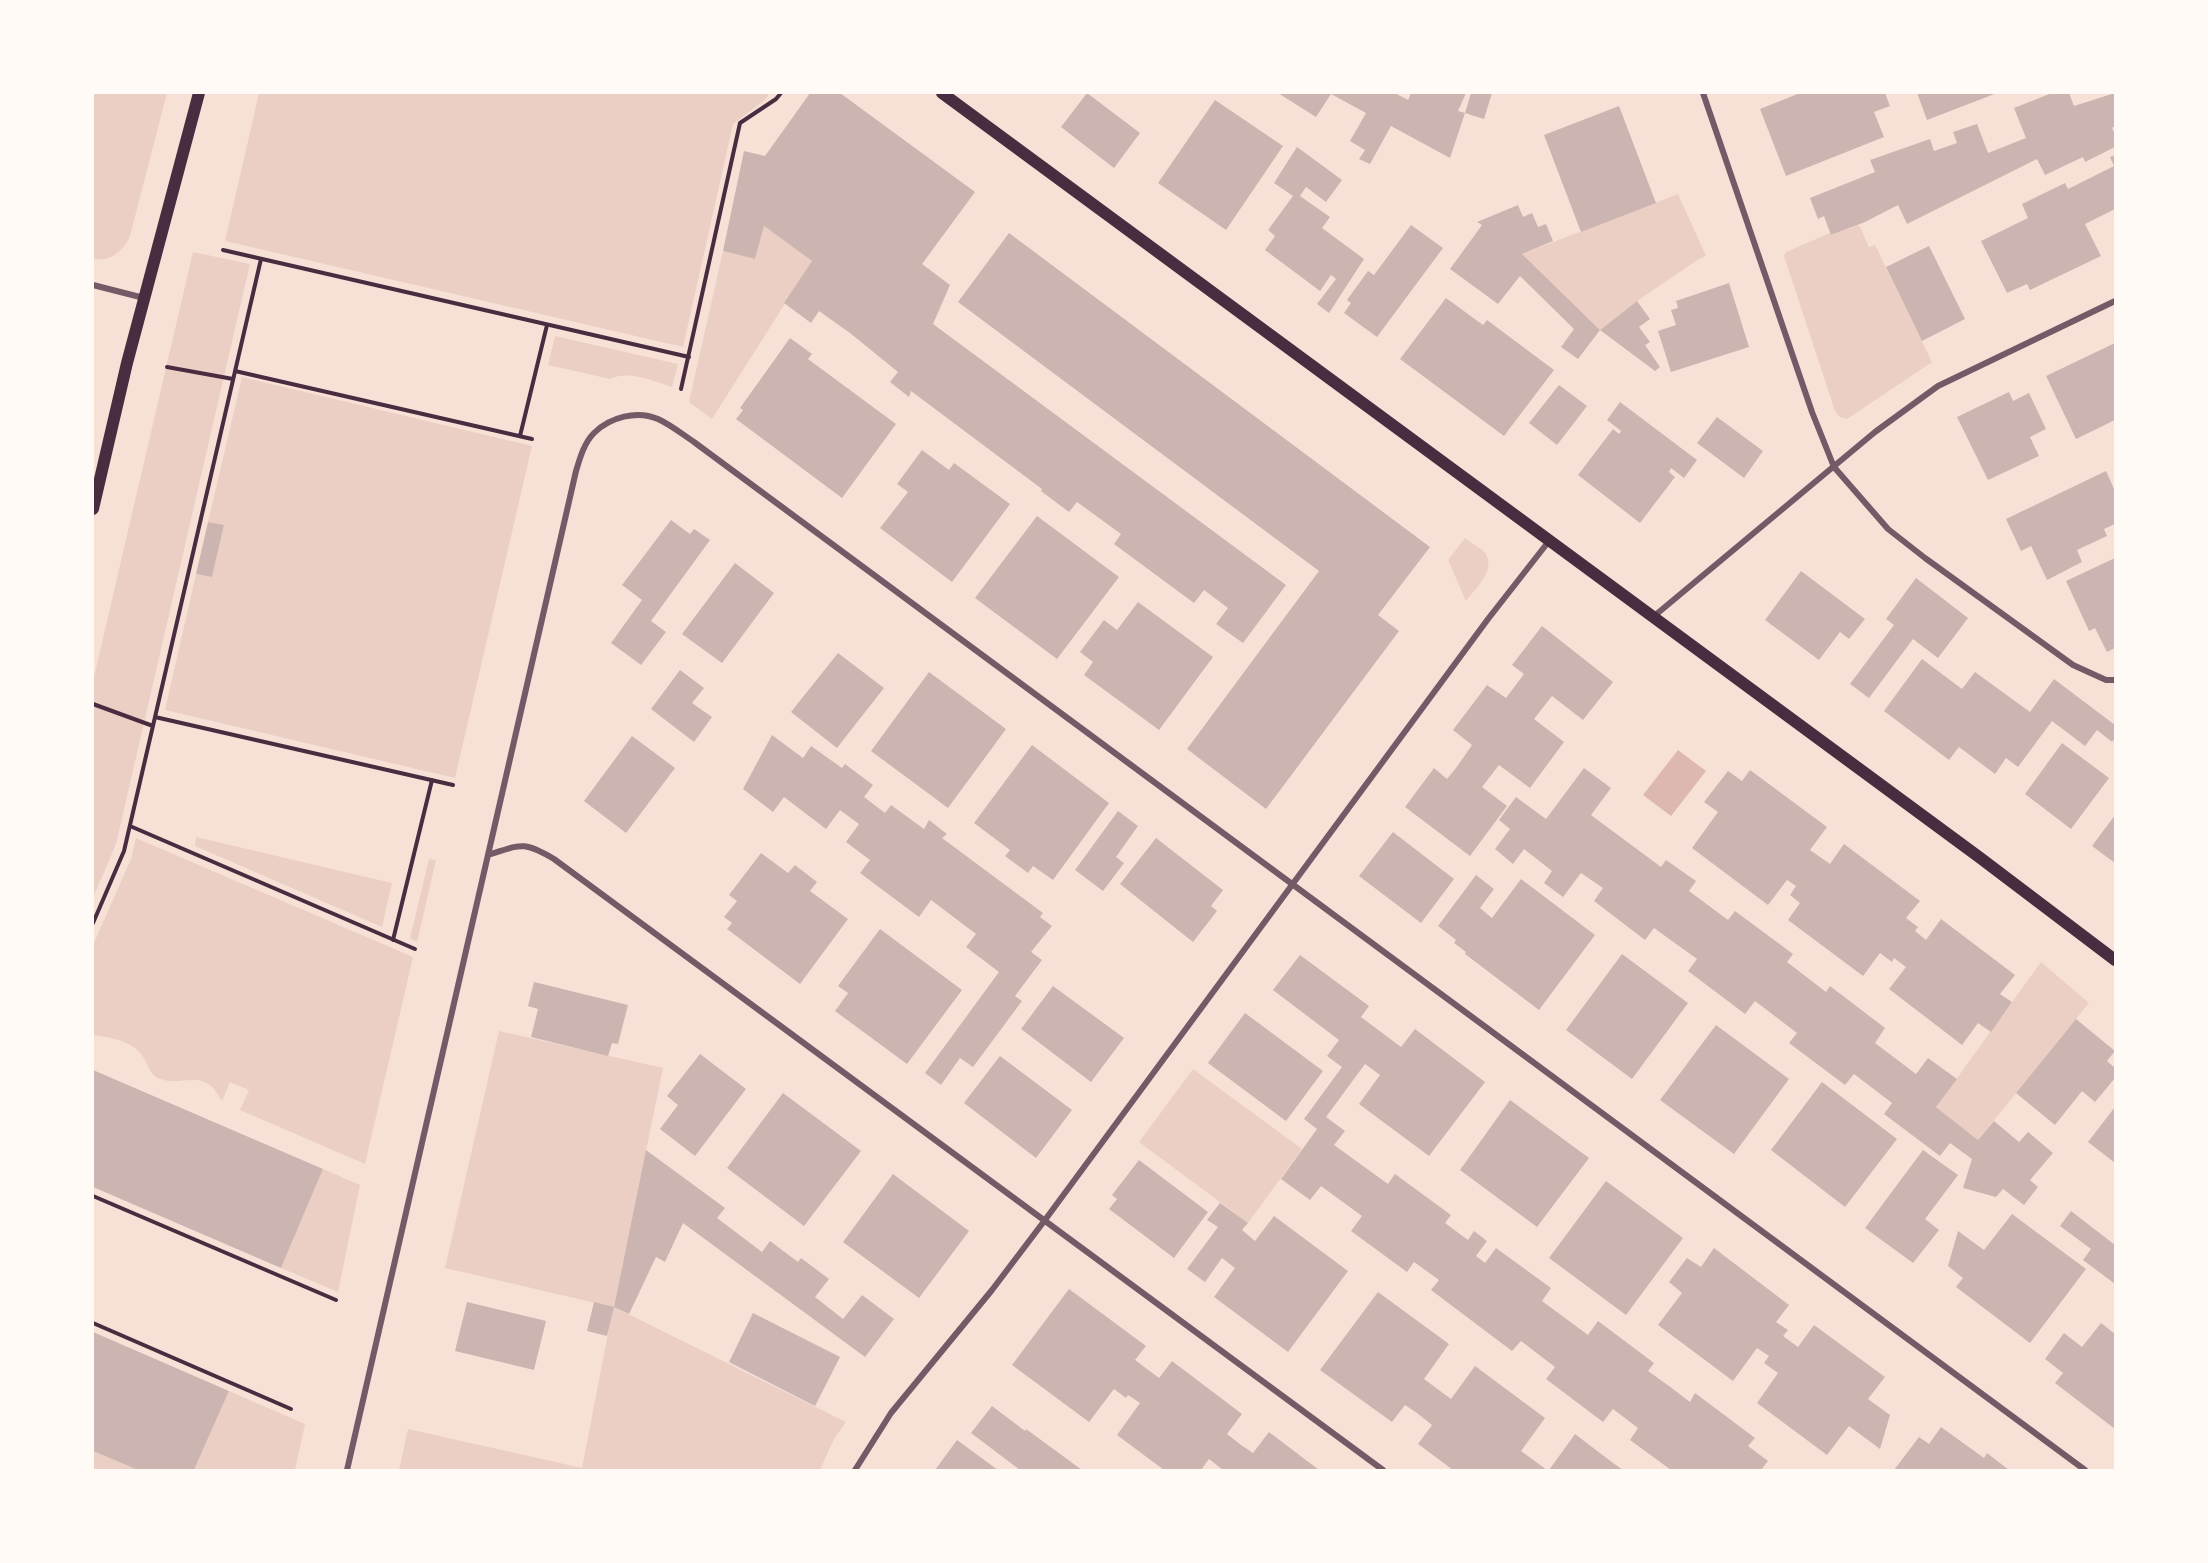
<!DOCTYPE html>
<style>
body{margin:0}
#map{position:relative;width:2208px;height:1563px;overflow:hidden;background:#f7e1d7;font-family:"Asap Condensed",sans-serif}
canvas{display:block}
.frame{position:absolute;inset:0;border:94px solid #fffaf5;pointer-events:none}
</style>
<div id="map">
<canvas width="2208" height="1563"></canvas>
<div class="frame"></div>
</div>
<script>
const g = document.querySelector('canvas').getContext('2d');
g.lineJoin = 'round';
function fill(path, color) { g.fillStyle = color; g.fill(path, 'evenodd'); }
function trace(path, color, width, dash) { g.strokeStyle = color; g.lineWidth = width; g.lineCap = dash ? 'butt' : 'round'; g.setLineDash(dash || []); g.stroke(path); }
const green = new Path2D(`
 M93,93H167L130,236C124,251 110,262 93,259Z
 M259,93H770L764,101L733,124L683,347L225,241Z
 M1678,194L1706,256L1699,259L1637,301L1600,330L1522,254Z
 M1859,225L1869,247L1875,245L1932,362L1847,419L1840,417L1835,411L1784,256L1786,252L1830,233L1831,235Z
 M764,226L812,261L712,419L689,402L723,251L755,259Z
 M193,252L250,264L116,844L93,898V681Z
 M555,336L678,364L672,387C652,381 630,370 610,379L548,365Z
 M242,377L532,446L455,778L165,710L196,574L212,577L224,525L208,522Z
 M1465,538C1471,543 1480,547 1485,553C1497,569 1475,589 1466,601L1448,560Z
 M196,837L392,883L382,927L195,846Z
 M136,838L413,957L365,1164L240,1110L249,1090L230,1082L222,1101C218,1096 216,1090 211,1086C195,1073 176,1087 158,1078C150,1074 149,1067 145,1060C135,1041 112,1038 93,1035V945L131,859Z
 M429,859L436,860L417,942L410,938Z
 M2041,962L2089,1003L1978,1140L1936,1107Z
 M499,1031L663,1068L614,1307L846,1422L834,1439L820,1470H399L408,1429L582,1468L613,1307L445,1268Z
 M1193,1069L1302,1149L1248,1223L1139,1142Z
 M323,1169L360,1185L338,1292L281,1268Z
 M229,1391L305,1424L295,1470H194Z
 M93,1451L138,1470H93Z`);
const water = new Path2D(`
 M1678,750L1706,771L1671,816L1643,795Z`);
const building = new Path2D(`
 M810,93H840L975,192L922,264L950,285L933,324L1286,585L1243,643L1216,624L1228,608L1204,590L1194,603L1114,544L1121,534L1077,502L1069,512L1041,491L1042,489L911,391L909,397L890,382L898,372L850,333L819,311L811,323L784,303L812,261L764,226L755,259L723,251L744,151L765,156Z
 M1087,93L1140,133L1114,168L1061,127Z
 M1278,93H1395L1408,100L1411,93H1466L1458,111L1465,113L1450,158L1391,126L1370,164L1359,159L1365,150L1350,141L1366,113L1331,94L1316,117Z
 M1471,93H1492L1484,119L1465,113Z
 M1800,93H1885L1890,106L1874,112L1884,137L1786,176L1760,109Z
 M1917,93H1997L1927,120Z
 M2052,93H2069L2074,106L2115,93V126L2112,128L2115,134V147L2085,162L2083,157L2045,175L2037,159L1907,224L1898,205L1865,222L1831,235L1824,216L1818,219L1810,198L1875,172L1870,160L1930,139L1934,151L1957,143L1953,132L1977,124L1988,153L2026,138L2014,108Z
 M1215,100L1283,146L1226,230L1158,183Z
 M1619,106L1656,203L1581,232L1544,135Z
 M1297,147L1342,180L1326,202L1306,187L1300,196L1330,217L1322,228L1364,259L1329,313L1317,304L1336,279L1331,275L1320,291L1265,250L1275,236L1268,230L1293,196L1274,183Z
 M2115,155V209L2085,224L2101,256L2030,290L2027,284L2007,293L1981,241L2028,218L2022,204L2065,183L2068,189L2114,166L2110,157Z
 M1518,205L1523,217L1532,213L1538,227L1546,224L1553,241L1522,254L1600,330L1578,359L1561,347L1574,329L1520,276L1498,304L1450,269L1482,225L1477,222Z
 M1411,225L1443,248L1377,337L1344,313L1351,303L1347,300L1368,271L1374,275Z
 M1009,233L1430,547L1378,615L1399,631L1266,809L1187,749L1319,571L958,302Z
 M1929,246L1965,319L1922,341L1886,267Z
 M1729,283L1749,347L1671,372L1658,331L1676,325L1671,310L1678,308L1676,301Z
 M1446,298L1483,325L1487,320L1554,370L1504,436L1400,359Z
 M1637,301L1650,319L1639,327L1650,342L1645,345L1660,367L1655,371L1600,330Z
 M790,338L812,354L808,359L896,424L842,498L736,419L743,410L740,408Z
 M2115,343V420L2076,439L2046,376Z
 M1559,385L1587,406L1557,445L1529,423Z
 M2009,392L2013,401L2029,393L2046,429L2030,437L2039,456L1988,480L1957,417Z
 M1620,402L1697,460L1684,478L1671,468L1669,472L1675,477L1640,523L1578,475L1613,429L1619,434L1621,431L1607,420Z
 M1717,417L1763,451L1744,478L1697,443Z
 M922,450L949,470L954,463L1010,504L952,582L880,528L908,492L897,484Z
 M2106,471L2115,491V524L2104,529L2107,536L2077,550L2082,562L2047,580L2031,546L2021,551L2006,519Z
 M1037,516L1119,577L1057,659L975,598Z
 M671,520L690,534L694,529L710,540L651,621L666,632L641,665L611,643L642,600L622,585Z
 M208,522L224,525L212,577L196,574Z
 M2115,558V648L2107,652L2095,628L2089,631L2066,581Z
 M735,563L774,593L722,663L682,634Z
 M1801,571L1865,619L1849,639L1840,632L1819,660L1765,620Z
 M1916,578L1968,618L1938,658L1913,639L1869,698L1850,684L1894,625L1886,619Z
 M1138,602L1213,657L1159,730L1084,675L1093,662L1080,652L1104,620L1117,630Z
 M1542,626L1613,682L1583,720L1552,696L1534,719L1564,742L1530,788L1499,765L1482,787L1507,806L1470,856L1405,807L1434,768L1447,779L1456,768L1472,745L1453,730L1487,685L1506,698L1524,674L1512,665Z
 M838,653L884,688L837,748L791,712Z
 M1922,659L1962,689L1975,672L2030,712L2054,679L2115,725V738L2112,742L2097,730L2085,746L2052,721L2018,767L2006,758L1995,774L1959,747L1949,760L1884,711Z
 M680,670L704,688L692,703L712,717L694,742L651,709Z
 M929,672L1006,729L948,808L871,751Z
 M772,735L803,758L811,746L842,768L845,764L873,785L864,797L885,813L891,805L924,829L929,820L947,834L942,838L1043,913L1040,917L1052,926L1031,952L1042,960L1015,996L1022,1001L973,1067L960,1058L941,1085L925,1073L999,972L966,947L976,934L931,900L919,917L860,873L870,860L846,842L859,824L840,810L826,829L784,797L773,812L743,789Z
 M632,736L675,768L626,833L584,801Z
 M2062,743L2109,778L2071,829L2025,794Z
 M1032,745L1109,803L1053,880L1033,866L1028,873L1005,856L1010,850L974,823Z
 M1584,768L1611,788L1591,815L1661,867L1666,860L1696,881L1689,891L1728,920L1735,911L1793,954L1787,962L1826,992L1830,986L1885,1028L1875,1043L1916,1074L1928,1058L1957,1079L1936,1107L1978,1140L1994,1121L2019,1142L2028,1132L2053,1153L2030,1180L2038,1187L2024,1205L2003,1189L1996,1197L1963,1188L1972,1159L1950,1143L1940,1156L1884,1114L1892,1103L1854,1074L1845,1085L1789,1043L1797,1033L1755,1001L1745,1014L1688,971L1697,959L1654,928L1645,940L1594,901L1603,888L1581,873L1563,897L1544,883L1552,871L1524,849L1513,864L1495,849L1510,829L1499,820L1516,797L1546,819Z
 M1750,770L1827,827L1810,850L1830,864L1844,844L1920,901L1906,918L1918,927L1915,931L1926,940L1941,919L2015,975L2000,994L2012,1002L1991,1032L1978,1023L1962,1045L1889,989L1906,967L1894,958L1892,962L1880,953L1863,976L1788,920L1800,903L1790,895L1796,886L1787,880L1768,905L1692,848L1718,812L1704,802L1728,771L1742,781Z
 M1118,811L1138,826L1116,857L1124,863L1103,891L1075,870Z
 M2115,815V863L2092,846Z
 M1393,832L1454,879L1421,923L1359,876Z
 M1156,838L1223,890L1211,906L1217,911L1193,942L1120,884Z
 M761,853L788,873L795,865L817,882L810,891L848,919L800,984L727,929L732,923L724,917L737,901L729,895Z
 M1476,875L1494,889L1480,908L1492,918L1521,879L1595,935L1539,1010L1465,954L1466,952L1454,943L1456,940L1438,926Z
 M880,929L962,990L907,1064L835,1011L848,993L838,986Z
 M1622,954L1688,1003L1632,1079L1566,1030Z
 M1300,955L1369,1006L1361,1017L1401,1047L1415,1029L1485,1082L1429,1156L1359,1104L1380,1075L1365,1064L1326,1117L1345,1131L1334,1145L1388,1184L1395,1174L1451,1215L1445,1223L1468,1240L1474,1231L1487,1241L1476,1256L1485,1263L1496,1248L1551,1288L1542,1301L1588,1335L1598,1321L1654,1363L1648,1371L1669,1386L1690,1402L1695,1393L1755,1438L1748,1446L1768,1461L1761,1470H1671L1630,1440L1638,1428L1613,1409L1603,1422L1546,1379L1555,1367L1521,1341L1512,1351L1431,1290L1439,1280L1414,1262L1407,1272L1351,1231L1362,1216L1321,1186L1310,1200L1281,1179L1317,1129L1304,1119L1342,1067L1327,1056L1339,1040L1273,990Z
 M534,982L628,1005L618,1044L612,1043L608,1056L531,1037L538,1009L528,1006Z
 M1053,986L1124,1038L1091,1082L1021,1029Z
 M1245,1013L1323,1071L1286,1121L1208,1063Z
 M2076,1019L2115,1051L2107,1061L2115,1068V1078L2095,1102L2082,1091L2055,1125L2016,1093Z
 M1716,1025L1789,1079L1734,1154L1660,1100Z
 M700,1054L746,1089L695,1156L660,1129L678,1105L667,1096Z
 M1000,1056L1072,1110L1036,1158L964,1103Z
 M93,1070L323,1169L281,1268L93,1187Z
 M1822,1082L1897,1139L1845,1207L1771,1150Z
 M783,1093L861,1151L804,1226L727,1168Z
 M1510,1100L1589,1158L1537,1227L1460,1170Z
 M2115,1107V1163L2088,1142Z
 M646,1150L725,1208L717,1218L762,1252L770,1241L798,1262L801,1258L829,1279L815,1297L843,1319L862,1295L894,1319L865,1357L683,1223L665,1262L656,1257L629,1314L614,1307Z
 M1923,1150L1958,1175L1925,1219L1939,1230L1913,1263L1865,1228Z
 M1139,1160L1208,1212L1174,1258L1109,1209L1117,1199L1112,1195Z
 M893,1174L969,1231L919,1298L843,1242Z
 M1606,1181L1683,1238L1626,1315L1549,1258Z
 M1220,1203L1248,1223L1242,1230L1255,1241L1274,1216L1348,1271L1288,1352L1214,1297L1235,1268L1222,1258L1205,1282L1187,1269L1218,1227L1207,1220Z
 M2071,1211L2115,1245V1284L2083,1260L2091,1249L2060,1226Z
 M2012,1214L2086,1269L2030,1343L1956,1287L1963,1278L1948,1266L1958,1231L1984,1250Z
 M1714,1248L1789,1305L1776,1322L1788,1330L1783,1336L1798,1347L1814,1325L1885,1377L1868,1399L1890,1415L1880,1449L1849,1426L1827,1455L1757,1403L1778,1373L1764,1363L1769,1356L1757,1348L1733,1381L1658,1325L1682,1293L1669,1282L1687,1258L1701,1267Z
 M1069,1289L1146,1346L1135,1360L1159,1378L1172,1361L1242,1414L1227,1434L1241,1445L1253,1453L1269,1432L1319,1470H1223L1209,1459L1201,1470H1164L1117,1435L1140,1403L1128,1395L1126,1398L1114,1389L1089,1422L1012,1365Z
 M1378,1292L1449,1344L1424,1379L1451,1399L1475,1366L1545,1418L1521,1451L1547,1470H1453L1418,1444L1432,1425L1417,1413L1405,1405L1392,1422L1320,1370Z
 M467,1302L546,1321L534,1370L455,1351Z
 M594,1302L614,1307L607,1336L587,1331Z
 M753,1313L840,1357L815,1406L729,1362Z
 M2101,1323L2115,1334V1429L2055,1383L2063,1373L2045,1359L2064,1333L2082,1347Z
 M93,1332L229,1391L194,1470H138L93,1451Z
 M992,1406L1025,1431L1026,1429L1082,1470H1020L971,1433Z
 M1941,1427L1984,1458L1987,1453L2009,1470H1894L1919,1437L1929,1444Z
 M1575,1434L1613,1463L1623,1470H1549Z
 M957,1440L998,1470H935Z`);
const path = new Path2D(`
 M223,250L689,357
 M167,367L233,379
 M235,371L532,439
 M681,389L740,123L776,99L781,93
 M520,436L547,325
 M93,704L153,726
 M155,717L453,785
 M130,826L415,949
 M93,923L124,851L261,259
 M393,940L432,780
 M93,1196L336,1300
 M93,1323L291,1409`);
const minor = new Path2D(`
 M1703,93L1812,412L1834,467L1888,529L1925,558L2073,665L2106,680H2115
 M93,285L144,298
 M1653,617L1875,432L1938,386L2115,301
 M488,855C521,845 522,840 554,859L1383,1470
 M347,1470L576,471C580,458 584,443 594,433C610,417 637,410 658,419C671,425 682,434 694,442L2085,1470
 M855,1470L891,1413L992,1290L1045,1220L1488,619L1549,541`);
const secondary = new Path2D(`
 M942,93L1979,857L2115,960
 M93,509L127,363L199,93`);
fill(green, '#ebcfc5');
fill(water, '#dcb8b0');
fill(building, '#ccb4b1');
trace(path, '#4a2c40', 4);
trace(minor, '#755966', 6);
trace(secondary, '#4a2c40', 12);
</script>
